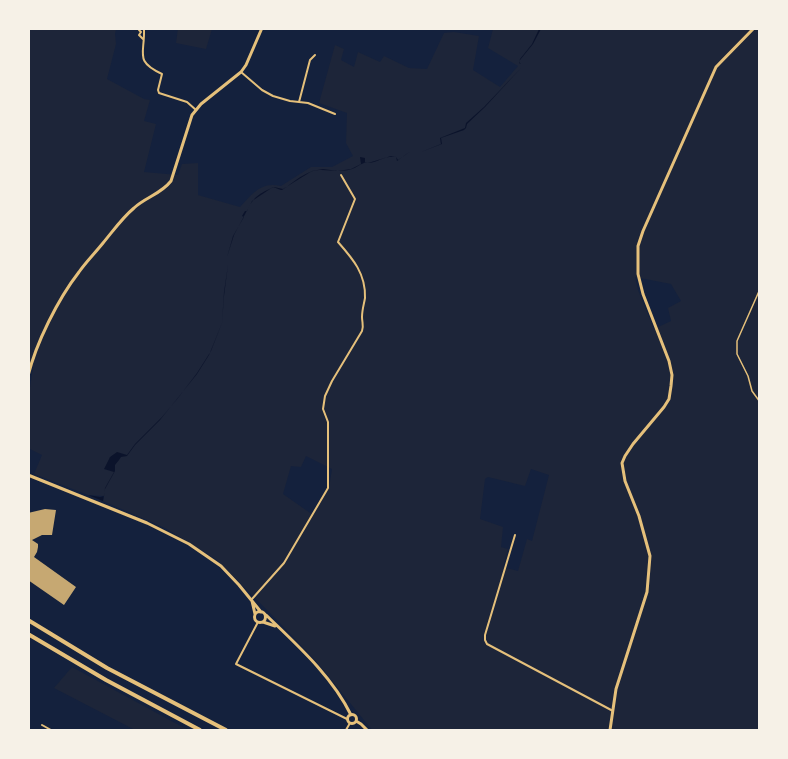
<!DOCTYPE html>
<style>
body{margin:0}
#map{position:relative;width:788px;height:759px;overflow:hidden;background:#14213d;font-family:Poppins,sans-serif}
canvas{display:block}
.frame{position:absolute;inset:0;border:30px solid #f6f1e7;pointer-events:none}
</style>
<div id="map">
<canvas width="788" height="759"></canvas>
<div class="frame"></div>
</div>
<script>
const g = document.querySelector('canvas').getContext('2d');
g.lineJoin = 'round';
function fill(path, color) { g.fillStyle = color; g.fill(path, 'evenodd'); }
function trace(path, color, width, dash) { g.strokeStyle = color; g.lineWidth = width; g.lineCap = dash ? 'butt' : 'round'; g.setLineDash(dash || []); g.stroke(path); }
const green = new Path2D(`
 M178,28L212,29L206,49L176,43Z
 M28,29H116L115,34L116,44L107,79L144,99L150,100L144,121L156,124L144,172L178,175L182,164L198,163V195L240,207C252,194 261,181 281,186L311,167H332L353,156L346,143L347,113L319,103L335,45L344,49L341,60L354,67L358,52L380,62L384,56L409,68L427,69L444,33L454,32L479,36L473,70L500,87L518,66L488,48L493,29H759V730H372L316,661L278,621L217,560L165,528L103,501L104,496L88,495L34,474L42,455L28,448L29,394L33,367L28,366ZM635,277L671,284L681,301L668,308L671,321L654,329L638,290ZM306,456L332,469L329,488L313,515L283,494L291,466L301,467ZM531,469L549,475L532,541L527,539L518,571L503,567L508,549L501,547L503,527L480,519L485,479L488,477L525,486Z
 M72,667L188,730H135L54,688Z`);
const water = new Path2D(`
 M539,29H541L533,44L520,60L519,62L521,64V68L485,107L467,124L466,128L464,130L441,138L442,144L421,152L411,151L405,155L397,161L396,157C386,155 378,162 369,163C367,163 366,162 364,163C360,164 356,168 352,169C337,174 323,167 310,172C300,176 291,184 282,190H281L273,187L252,201L234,235L227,257L228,265L224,296L222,323L209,355L197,374L160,420L135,445L127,456L121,457L119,460L115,465V471L105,489L103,501L88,495L100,497L104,496L105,488L114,472L104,469L110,457L117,452L127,455L135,444L162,417L178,398L197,373L211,351L222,323L224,292L228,265L227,257L233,236L244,217L242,216L245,211H247C253,197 260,193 274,187L283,189L312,171L323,169L338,171L351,169L361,164L360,157L365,158V162L368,163L391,156L396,157L398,160L411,151L421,152L441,144L440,138L465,128L466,123L484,107L521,68V64L519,63L520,59L532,44Z`);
const building = new Path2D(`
 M45,509L56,510L52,535H42L32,540L38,544V547L37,552L34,557L76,587L64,605L28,580V513Z`);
const path = new Path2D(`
 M760,289L737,341V354L748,376L752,391L760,402`);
const minor = new Path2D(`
 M143,39L139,35L141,32L139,30L140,29H144C145,54 134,61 162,74L158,90L159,93L187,102L196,110
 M241,72L262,90L273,96L290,101L308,103L335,114
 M299,102L310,60L315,55
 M515,535L485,635V640L487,644L613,711
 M252,599L284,563L328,488V422L323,409L325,396L332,381L362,331C364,325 362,323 362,317C362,310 364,304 365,298C366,274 353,259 338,242L355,199L341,175
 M258,622L236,664L347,719
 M42,725L51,730
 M346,730L350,723`);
const tertiary = new Path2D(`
 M28,376C36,343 58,299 79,272C86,262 95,253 103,243C113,231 122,218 134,208C146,197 161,194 171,181L192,115L201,104L241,72L246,65L262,28
 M28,475L147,523L189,544L221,566L239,585L261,612
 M252,601L255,614
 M254.5 617a5.5 5.5 0 1 1 11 0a5.5 5.5 0 1 1-11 0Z
 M266,615C297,645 332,676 351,715
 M263,622L275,626
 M347.5 719a4.5 4.5 0 1 1 9 0a4.5 4.5 0 1 1-9 0Z
 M356,721L361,724L367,730
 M610,730L616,689L647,592L650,556L639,516L625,481L622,463L625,456L633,444L664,407L669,399L671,386L672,375L669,361L643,294L638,274V246L643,231L716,67L754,28`);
const trunk = new Path2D(`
 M28,620L107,668L226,730
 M28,634L106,680L200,730`);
fill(green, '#1d2539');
fill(water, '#0b132b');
fill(building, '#c6a872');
trace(path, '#e5c07b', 1.5);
trace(minor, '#e5c07b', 2);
trace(tertiary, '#e5c07b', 3);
trace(trunk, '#e5c07b', 4);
</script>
